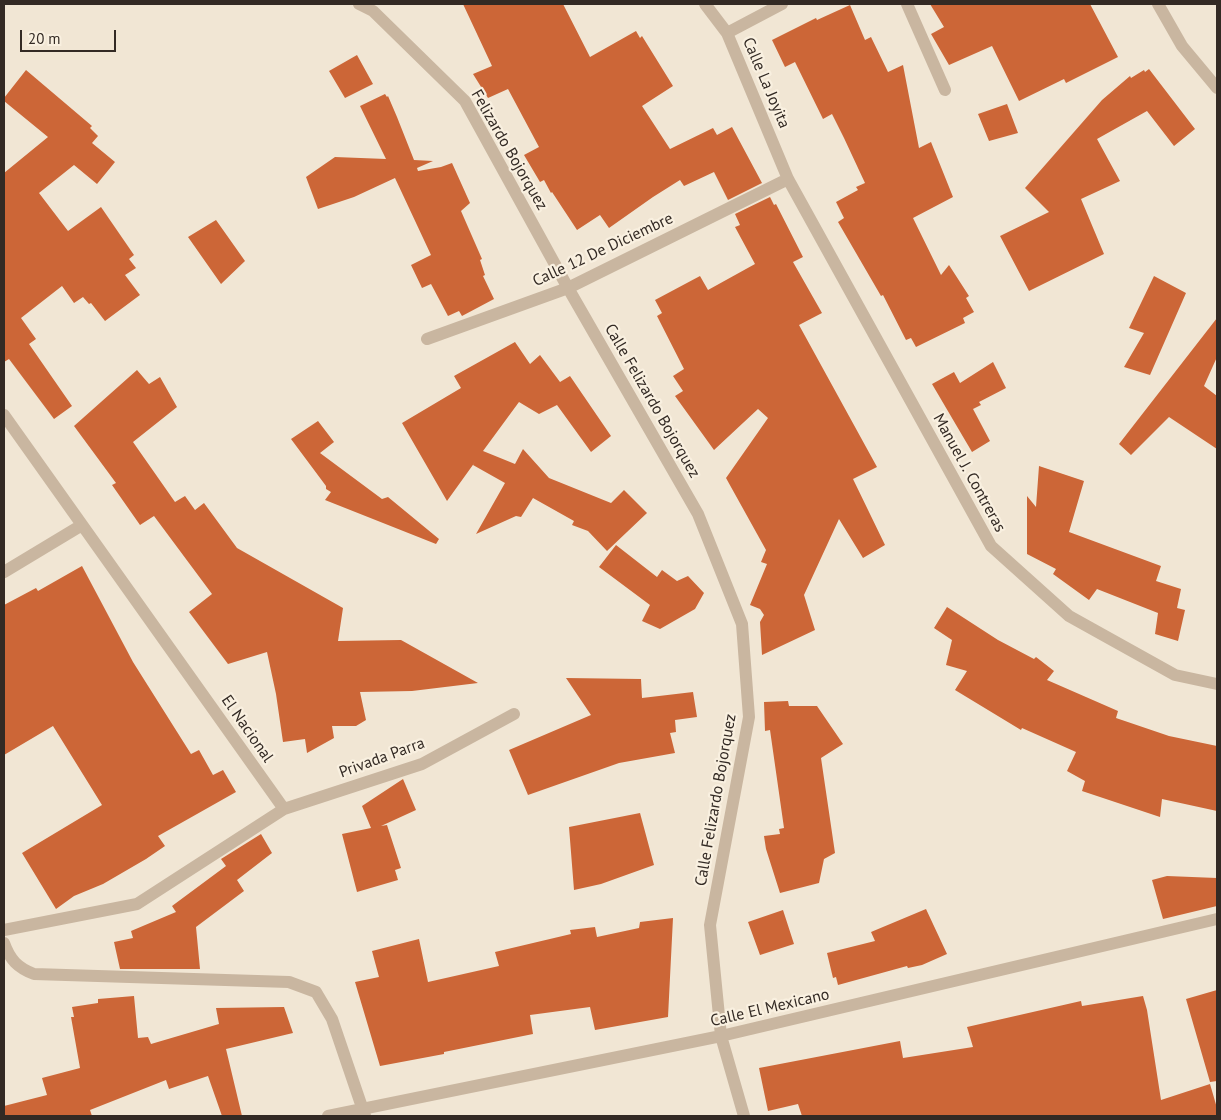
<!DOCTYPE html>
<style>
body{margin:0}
#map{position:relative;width:1221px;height:1120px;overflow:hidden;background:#f1e6d4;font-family:"PT Sans",sans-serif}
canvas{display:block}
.frame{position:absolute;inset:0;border:5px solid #332a24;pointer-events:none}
.scale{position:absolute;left:20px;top:30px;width:96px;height:22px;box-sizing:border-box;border:2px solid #332a24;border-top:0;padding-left:6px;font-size:15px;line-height:18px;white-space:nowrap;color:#332a24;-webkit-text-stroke:4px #f9f0e0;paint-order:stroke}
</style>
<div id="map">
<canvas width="1221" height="1120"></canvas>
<div class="frame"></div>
<div class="scale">20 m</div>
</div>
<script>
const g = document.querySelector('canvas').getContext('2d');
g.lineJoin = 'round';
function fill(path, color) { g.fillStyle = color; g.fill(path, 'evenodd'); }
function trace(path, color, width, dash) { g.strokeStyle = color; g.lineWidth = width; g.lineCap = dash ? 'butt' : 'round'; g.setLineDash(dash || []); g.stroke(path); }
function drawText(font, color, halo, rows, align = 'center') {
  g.font = font + ' "PT Sans",sans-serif'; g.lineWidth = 4.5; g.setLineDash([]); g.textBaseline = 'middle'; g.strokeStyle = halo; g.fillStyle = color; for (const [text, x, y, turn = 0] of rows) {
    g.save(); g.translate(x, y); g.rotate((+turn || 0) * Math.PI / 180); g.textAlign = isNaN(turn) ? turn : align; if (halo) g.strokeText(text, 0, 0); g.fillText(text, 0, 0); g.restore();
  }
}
const building = new Path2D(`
 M463,4H563L590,57L636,31L640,38L642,36L673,86L642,106L670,149L713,128L717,135L732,127L762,183L728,200L714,172L684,186L680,180L653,197L609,228L600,215L577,230L552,192L551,193L544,180L540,182L524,155L539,147L508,89L488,98L473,74L492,66Z
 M930,4H1090L1118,57L1066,83L1064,79L1019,101L992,46L949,65L931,34L944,27Z
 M850,5L865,40L871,37L888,72L903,65L919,148L931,142L953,197L913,218L941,275L949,265L969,296L966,298L974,312L963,318L965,323L916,347L911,338L906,340L883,295L881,296L838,222L844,218L836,202L858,190L856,187L865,183L844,138L832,114L823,119L795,62L785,67L772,40L816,18L817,20Z
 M357,55L373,84L345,98L329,71Z
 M1149,69L1195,129L1174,146L1147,111L1097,139L1120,181L1081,199L1104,254L1029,291L1000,236L1049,212L1025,188L1102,100L1130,76L1131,78L1144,70L1145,72Z
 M26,70L92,126L90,128L98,136L92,143L115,162L97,184L74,165L39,193L68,231L101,207L134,255L129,259L136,268L125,275L140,295L105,321L91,303L89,304L83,297L74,303L62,286L21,318L36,339L29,344L72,406L54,419L9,359L4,362V173L48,137L4,101V98Z
 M385,94L387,97L388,96L397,117L414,160L433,161L417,168L418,171L441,167L452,163L470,203L461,211L482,259L480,260L485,275L483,276L494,299L462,316L459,311L448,316L431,284L422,288L411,265L431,255L395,178L354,197L318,209L306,177L335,157L386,159L360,106Z
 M1007,104L1018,133L989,141L978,114Z
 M770,197L774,205L776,204L803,257L793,262L822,313L799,325L877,467L853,479L885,545L863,558L839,519L804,595L815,630L762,655L760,622L764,615L760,609L750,605L767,564L761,562L766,550L726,478L768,418L758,409L714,450L675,396L683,391L673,376L684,369L657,316L662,313L655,300L700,276L708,290L755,264L735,227L740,225L735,214Z
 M216,220L245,261L221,284L188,237Z
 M1154,276L1186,293L1150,375L1124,367L1144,333L1129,328Z
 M1217,318V357L1204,386L1217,396V449L1169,417L1131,455L1119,444Z
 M515,342L530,364L540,355L560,382L570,376L611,436L591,452L557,405L539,414L519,402L483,451L515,464L523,449L549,478L611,503L624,490L647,513L607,551L588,531L572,525L574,521L533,498L521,517L516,516L476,534L505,483L473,465L475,462L447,501L402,423L461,388L454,376Z
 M993,362L1006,388L979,402L981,405L973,409L990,441L972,452L932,384L954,372L960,383Z
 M137,370L149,384L160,377L177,407L133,442L175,502L185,496L195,510L204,503L237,548L343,608L338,641L401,640L478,683L412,691L360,692L366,720L356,726H332L334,738L307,753L305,739L283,742L276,694L267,652L228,664L189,612L212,594L154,516L140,525L112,485L116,483L74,426Z
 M318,421L334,442L320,453L382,499L388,497L439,539L436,544L325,500L331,492L326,489V486L291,439Z
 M1039,466L1084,481L1069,532L1161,566L1156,581L1181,589L1177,608L1185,610L1178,641L1155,634L1158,613L1097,589L1089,600L1053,574L1056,569L1027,554V496L1036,507Z
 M616,545L657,577L662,570L677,581L688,576L704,593L695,609L660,629L642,621L650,605L599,567Z
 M82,566L133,662L191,754L199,750L213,775L223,770L236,792L158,836L165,846L146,859L103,884L74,896L56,909L22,853L102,805L53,726L4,755V605L36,588L38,591Z
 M947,607L998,640L1034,659L1036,657L1054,671L1047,680L1118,711L1116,718L1169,736L1217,746V811L1162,799L1160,817L1082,791L1085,781L1067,771L1076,752L1022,728L1021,730L955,690L967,671L946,665L952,640L934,628Z
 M566,678L641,679L642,698L693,692L697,717L675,720L676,732L670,733L675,753L619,763L528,795L509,750L591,715Z
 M788,701L789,706H817L843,744L821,758L835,853L824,859L819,883L780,893L766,849L764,836L780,834L779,829L784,828L770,730L765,731L764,702Z
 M403,779L416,810L381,826L387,825L401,868L395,870L398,880L357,892L342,834L371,828L362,806Z
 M640,813L654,865L601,884L574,890L569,827Z
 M261,834L272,853L237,880L244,891L196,927L200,969H120L114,942L133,938L131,931L176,912L172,906L226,866L221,859Z
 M1167,876L1217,878V906L1163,919L1152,880Z
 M926,909L947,954L922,965L908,968L907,966L838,985L836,977L833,978L827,953L875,941L871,932Z
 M783,910L794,944L760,955L748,922Z
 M673,918L668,1017L595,1030L590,1007L530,1015L533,1034L444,1052V1054L380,1066L355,982L379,977L372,951L419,939L428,982L499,966L495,952L571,934L570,930L595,927L597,937L639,928L640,922Z
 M1217,990V1081L1210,1082L1186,999Z
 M134,996L138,1038L148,1037L151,1044L219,1024L216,1008L284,1007L293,1033L226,1049L242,1116H222L208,1076L169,1089L166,1080L90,1110L92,1116H4V1106L47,1095L42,1078L80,1068L71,1017H74L72,1007L98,1003V999Z
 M1143,996L1147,1010L1161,1100L1210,1084L1217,1108V1116H802L798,1104L768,1111L759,1068L900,1041L903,1058L973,1047L967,1027L1081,1001L1082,1006Z`);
const minor = new Path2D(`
 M359,4L373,11L465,101L568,288L698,514L742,624L749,717L710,925L721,1036L744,1116
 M705,4L727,33L788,179L991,546L1069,616L1175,675L1217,684
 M907,4L945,90
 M1158,4L1182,46L1217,88
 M727,33L782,4
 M427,339L568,288L788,179
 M4,415L284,809
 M4,572L82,525
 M4,930L137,904L284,809L422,764L514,714
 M4,943C10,960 18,968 34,974L289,982L316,992L332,1019L365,1116
 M328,1116L721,1036L1217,919`);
const streetNames = [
 ["Calle La Joyita",766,83,67],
 ["Felizardo Bojorquez",509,150,60],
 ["Calle 12 De Diciembre",603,250,-25],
 ["Calle Felizardo Bojorquez",652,401,60],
 ["Manuel J. Contreras",969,473,61],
 ["El Nacional",247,729,55],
 ["Privada Parra",382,758,-20],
 ["Calle Felizardo Bojorquez",716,800,-80],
 ["Calle El Mexicano",770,1008,-13]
];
fill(building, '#cc6637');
trace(minor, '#c9b6a0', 12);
drawText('16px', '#332a24', '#f9f0e0', streetNames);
</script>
